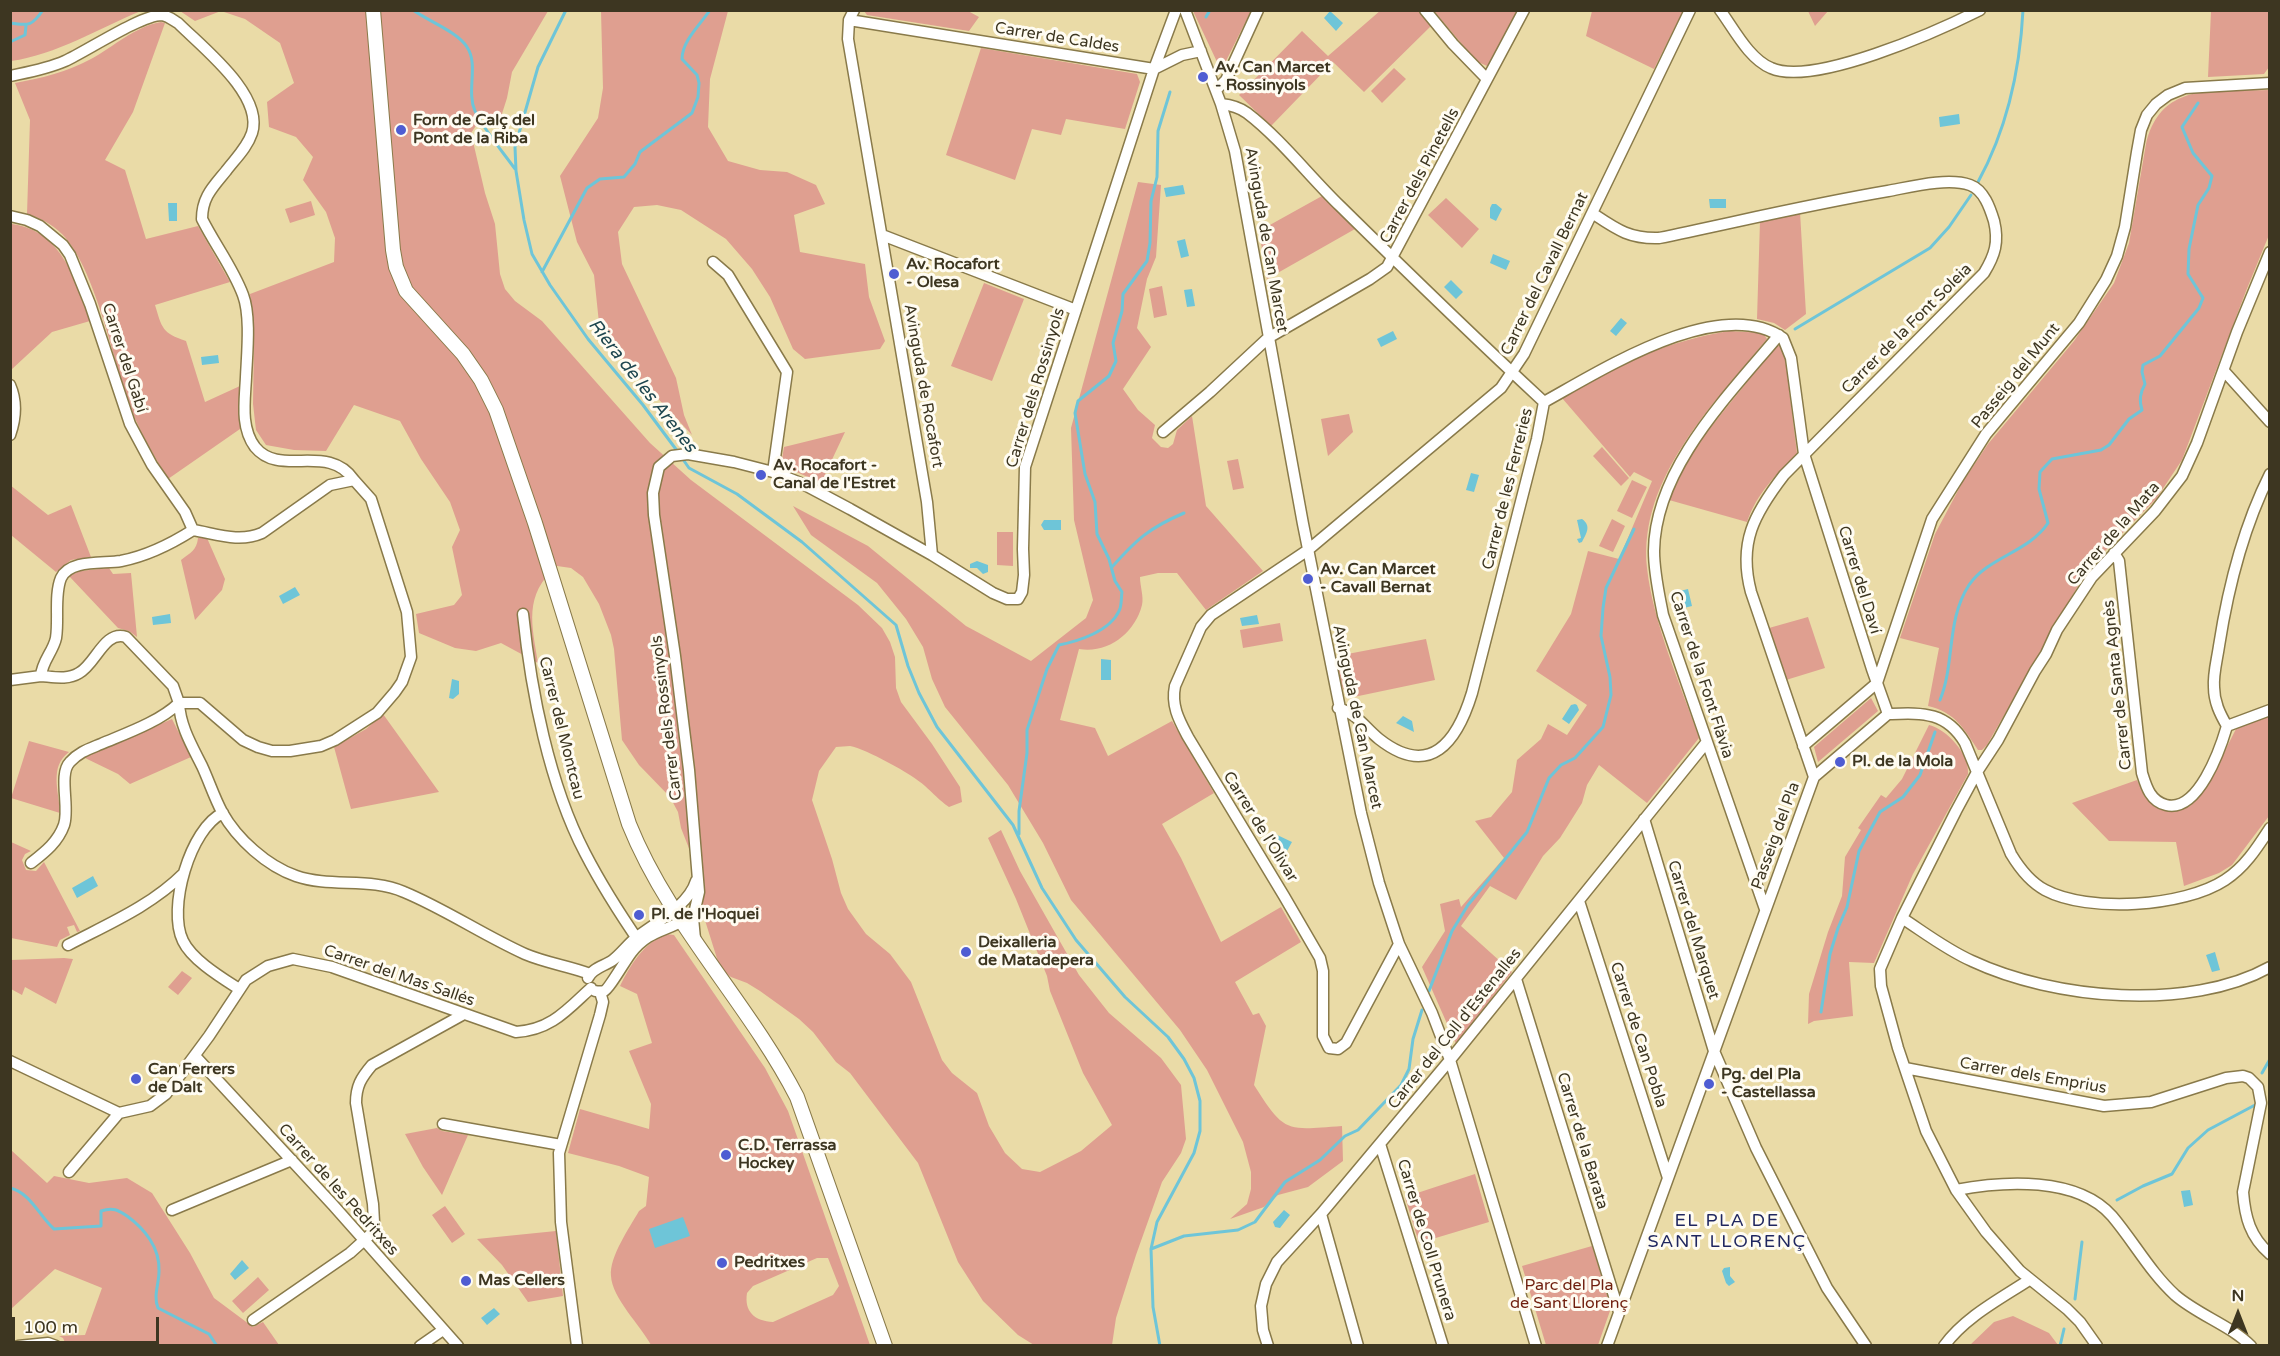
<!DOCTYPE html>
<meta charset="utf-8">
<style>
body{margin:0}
#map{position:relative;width:2280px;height:1356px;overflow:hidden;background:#eadba7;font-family:"Varela Round",sans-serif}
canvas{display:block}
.frame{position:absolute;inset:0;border:12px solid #3d3621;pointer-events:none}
.north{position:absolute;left:2208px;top:1284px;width:60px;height:60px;-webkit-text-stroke:4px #fffcf2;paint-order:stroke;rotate:0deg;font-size:16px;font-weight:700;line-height:24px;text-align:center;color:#3d3621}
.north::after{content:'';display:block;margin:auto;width:21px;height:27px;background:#3d3621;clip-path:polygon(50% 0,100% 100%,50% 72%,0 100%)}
.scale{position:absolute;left:12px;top:1317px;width:147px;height:27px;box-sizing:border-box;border:3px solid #3d3621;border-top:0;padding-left:8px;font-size:18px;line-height:21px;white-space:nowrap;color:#3d3621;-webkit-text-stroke:4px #fffcf2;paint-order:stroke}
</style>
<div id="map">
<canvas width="2280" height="1356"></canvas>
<div class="frame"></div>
<div class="north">N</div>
<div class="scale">100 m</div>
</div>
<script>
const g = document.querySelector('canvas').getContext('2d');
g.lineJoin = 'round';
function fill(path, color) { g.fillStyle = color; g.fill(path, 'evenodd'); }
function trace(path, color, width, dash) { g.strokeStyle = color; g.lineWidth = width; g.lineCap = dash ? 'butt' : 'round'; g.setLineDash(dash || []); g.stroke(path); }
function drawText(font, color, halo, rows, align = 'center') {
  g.font = font + ' "Varela Round",sans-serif'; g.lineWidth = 6; g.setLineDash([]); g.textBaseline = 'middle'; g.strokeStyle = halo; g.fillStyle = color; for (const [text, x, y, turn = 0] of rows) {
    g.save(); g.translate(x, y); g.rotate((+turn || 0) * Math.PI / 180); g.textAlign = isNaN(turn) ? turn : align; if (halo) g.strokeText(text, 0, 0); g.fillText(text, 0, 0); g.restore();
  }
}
const green = new Path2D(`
 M1381,10L1418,11L1431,26L1364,92L1333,62L1271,126L1239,95L1302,31L1328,56Z
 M10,11L11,10L141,11C99,28 56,55 11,61Z
 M180,11H548L512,72L507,98L500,120L482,117L471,133L485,193L495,224L500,274L505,289L515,301L542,321L650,443L691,480L858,605L882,628L890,642L895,657L896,688L901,702L932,744L960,787L962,802L949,807C939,800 933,793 925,786C912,774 866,749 850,746C846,746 840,747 836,747L819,771L812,800L832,859L841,893L848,909L866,934L890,954L911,982L942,1060L952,1073L977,1093L989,1126L1005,1153L1022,1169L1040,1172L1081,1151L1112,1125L1083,1073L1050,991L1047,976L1016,899L988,838L1001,830L1020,871L1079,975L1109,1013L1161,1058L1181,1085L1186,1139L1181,1153L1162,1182L1136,1255L1116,1318L1112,1345H1034L1018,1335L983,1301L958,1262L918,1163L850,1073L836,1062L813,1032L799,1019L760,991L747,983L731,977L720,968L703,914V884L681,828L678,812L670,797L639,765L622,740L614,649L611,635L599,604L583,577L571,568L557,566C523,595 532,625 538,663L501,643L476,651L455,648L419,633L416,614L454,605L462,595L452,547L460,530L450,502L421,459L400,421L354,405L326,451L294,450L266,445L256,430L253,404L254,338L250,294L334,262L335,238L326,212L303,180L313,157L296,137L269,127L267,102L294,83L280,43L245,19L221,11L195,21Z
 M601,11H728L710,79L708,127L728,161L760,170L787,172L816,185L825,204L794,215L800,252L865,264L869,297L885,341L880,349L805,359L793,349L770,297L752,269L726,239L681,210L657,205L634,207L618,232L622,264L676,378L684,415L692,435L634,373L606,337L599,323L594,275L577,242L560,176L598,118L603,88Z
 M864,11H968L979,17L969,31L867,15Z
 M1193,11H1251L1223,67L1218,64Z
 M1434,11H1517L1491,62L1487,66L1476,61Z
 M1592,11V10L1683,11L1654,69L1586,36Z
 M1808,11H1828L1815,26Z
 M2211,11H2269V67L2264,74L2208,77Z
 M161,22L165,23L133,112L105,160L125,170L146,239L198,226L230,282L155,305C162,328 162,333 186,341L205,402L240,386V429L168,479C153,454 138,429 128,401C112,356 95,268 62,234C53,225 39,217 27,214L30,120L15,83C42,78 67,72 91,59C113,47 136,26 161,22Z
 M981,48L1137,74L1140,82L1125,129L1066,119L1061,135L1032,129L1015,180L946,155Z
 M1394,68L1406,79L1382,103L1371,91Z
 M2269,90V235L2246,291L2182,460L2156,499L2102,554L2083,577L1987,745L1982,750H1978C1964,729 1955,712 1928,706L1939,648L1900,638L1935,534L1962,483L1988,444L2074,341L2114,283L2129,243L2146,144C2161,80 2217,92 2269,90Z
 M1138,182L1161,185L1156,257L1147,279L1137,328L1151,347L1123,389L1138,410L1155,425L1152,438L1161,447L1168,448L1173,444L1177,430L1192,416L1206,506L1263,571L1206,610L1177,573H1158L1140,577C1140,586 1144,597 1142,605C1135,633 1108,654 1079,649L1060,720L1095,728L1108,756L1172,721L1214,793L1162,824L1181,858L1221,942L1281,907L1301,942L1235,982L1253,1015L1259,1013L1266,1026L1254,1085C1285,1134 1286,1130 1342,1126L1343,1161L1308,1187L1278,1195L1264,1207L1230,1219L1247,1204L1251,1189V1172L1243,1142L1207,1070L1180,1030L1071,900L1043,843L1008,785L945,707L932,679L923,647L906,619L877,583L811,535L793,506L868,546L966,626L1031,661L1086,618L1093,600L1074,520L1071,428Z
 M1322,196L1355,229L1267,279L1259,231Z
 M1446,198L1479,229L1462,248L1428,215Z
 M311,201L315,215L290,223L285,209Z
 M1800,212L1806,314L1785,330L1774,323L1757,319L1760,221Z
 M12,224C62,231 75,279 90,321L52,332L11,370Z
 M984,283L1024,299L992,381L951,366Z
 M1162,286L1167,315L1154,318L1149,289Z
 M1729,331L1763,333L1767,339C1715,403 1638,477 1647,568C1653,623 1681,686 1699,738L1647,803L1599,765L1587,785L1582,803L1560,838L1543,856L1516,900L1490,886L1461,926L1512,972L1456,1044L1422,967L1445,931L1440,904L1459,899L1461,907L1504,858L1475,821L1491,817L1512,792L1517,760L1541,739L1548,724L1567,735L1587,705L1536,671L1571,614L1588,551L1619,559L1652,481L1634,472L1630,477L1562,398C1601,365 1679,339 1729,331Z
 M1776,346H1781L1784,349L1797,453C1776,475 1757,493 1747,522L1669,500L1688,460L1702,438Z
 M1349,414L1353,432L1328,456L1321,419Z
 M845,432L821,483L781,465L784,447Z
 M1602,447L1629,478L1621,486L1593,456Z
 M1238,459L1244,488L1233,490L1227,461Z
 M1632,480L1647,487L1632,518L1617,511Z
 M10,485L48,515L71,505L91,557L71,560L56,572L11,535Z
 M1612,519L1625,526L1613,552L1599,546Z
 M997,532H1013V566L997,565Z
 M198,538H207L225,579L222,590L195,620L181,560C190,553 197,550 198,538Z
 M109,568L113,574L131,573L137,637L129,631L118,628L69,576L80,571Z
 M1808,617L1825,668L1786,680L1769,628Z
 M1280,623L1283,641L1243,648L1240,630Z
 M1426,639L1435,680L1349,698L1341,685L1337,656Z
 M1871,698L1878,711L1818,762L1814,747Z
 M383,714L439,792L351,809L334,747L366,729Z
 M2269,714V816L2232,865L2219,873L2184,886L2176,842L2109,841L2072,803L2137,780L2145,797L2154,806L2171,811L2190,806L2207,786L2236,729Z
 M172,719L191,757L130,784L118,774L83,757Z
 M1929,725C1947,729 1970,755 1968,774L1913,874L1874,963L1849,962L1853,1016L1814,1021L1808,1024L1809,994L1828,932L1842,896L1845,857L1861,830L1858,828L1881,795L1886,798L1902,779Z
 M29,741L69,752C49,767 59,791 60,813L11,798Z
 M11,842L31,851L25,854L22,860L26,870L36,871L44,862L80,931L77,932L74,925L67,927L70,935L60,940L57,947L11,938Z
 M666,934L674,935L765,1068L788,1111L870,1345H651C641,1326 612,1298 611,1276C609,1257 630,1227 639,1211L646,1206L649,1177L619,1166L568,1153L580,1109L649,1129L651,1104L629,1051L652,1043L637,994L620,986C631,964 643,944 666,934ZM817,1258H828L839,1286L833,1295L773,1322C755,1321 744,1312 747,1293L753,1286Z
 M64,958L73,959L56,1004L25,987L22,995L11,989V960Z
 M182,971L192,978L178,995L168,987Z
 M437,1128L442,1131L468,1135L442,1195L423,1167L405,1134Z
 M11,1150L47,1183L54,1176L89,1183L127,1178L152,1193L190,1253L214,1298L253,1327L263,1322L279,1345H66L63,1338L59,1336L85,1335L102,1288L55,1269L11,1309Z
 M1475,1174L1489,1222L1419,1243L1405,1197Z
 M445,1206L465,1234L452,1243L432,1215Z
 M556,1231L563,1296L528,1302L502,1265L477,1239Z
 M1592,1246L1611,1308L1598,1345H1546L1522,1266Z
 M258,1277L269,1290L243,1313L232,1301Z
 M2013,1316L2049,1333L2058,1345H1970L1994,1322Z`);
const water = new Path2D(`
 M1330,11L1343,23L1336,31L1324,18Z
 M1959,114L1960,124L1940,127L1939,117Z
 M1183,185L1185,194L1166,197L1164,188Z
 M1709,199H1726V208H1710Z
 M168,203H177V221H169Z
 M1492,204H1496L1502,209L1496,221L1490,218V208Z
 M1185,239L1189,256L1181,258L1177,241Z
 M1493,254L1510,261L1506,270L1490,263Z
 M1451,280L1463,292L1456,299L1444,287Z
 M1192,289L1195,306L1187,307L1184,290Z
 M1621,318L1627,323L1616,336L1610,331Z
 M1393,331L1397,339L1381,347L1377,339Z
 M218,355L219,363L202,365L201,357Z
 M1471,473L1479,475L1474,492L1466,490Z
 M1582,519C1592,526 1586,534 1582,542L1579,543L1577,539L1581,538L1577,520Z
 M1044,520H1061V530H1044L1041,525Z
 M977,561L988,565V572L983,574L977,568H970V564Z
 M295,587L300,595L283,604L279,596Z
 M1688,589L1692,606L1684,608L1680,591Z
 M170,614L171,623L153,625L152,617Z
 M1257,615L1259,624L1242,626L1240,618Z
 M1101,659L1111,660V680H1101Z
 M452,679L459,681V694L453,699L449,698Z
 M1575,704L1577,705L1579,710L1569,724L1562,719L1571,705Z
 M1403,716L1412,721L1414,732L1396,723Z
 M1273,833L1292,842L1287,851L1269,842Z
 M93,876L98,886L77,898L72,888Z
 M2215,952L2220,970L2212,972L2206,955Z
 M2190,1190L2193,1205L2184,1207L2181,1191Z
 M1284,1210L1290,1215L1280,1228L1275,1227L1273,1222Z
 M683,1217L690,1236L655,1248L649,1229Z
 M242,1260L249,1268L235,1280L230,1274Z
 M1730,1267V1276L1735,1282L1729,1286L1726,1283L1722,1271L1724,1268Z
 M494,1308L500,1314L487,1325L481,1318Z`);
const stream = new Path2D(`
 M413,10C428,21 458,32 467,47C479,65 466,91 475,111C484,130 503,152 515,169
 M566,10L538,67L515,147L516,171L524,220L532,254L550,285L588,339L643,405L678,452
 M1206,17L1210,10
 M10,23C29,26 32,26 43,10
 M10,42L25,35L26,26
 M1978,182C2007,129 2020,70 2023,10
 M542,272L587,188L600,179L624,177L635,164L640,152L692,113L698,97L699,83L697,75L682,59C682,41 700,25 710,10
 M1795,329L1930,248L1949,227L1971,195
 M682,458L689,468L737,494L802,542L896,625L908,666L919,693L937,727L1013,825L1042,888L1076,940L1125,997L1168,1037L1184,1059L1194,1078L1200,1101V1131L1194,1153L1157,1222L1151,1249L1153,1307L1160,1346
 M1112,567C1137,539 1149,528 1184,513
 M1940,700C1955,664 1946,620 1969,585C1988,557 2029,552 2048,523L2039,489L2040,472L2052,459L2101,450L2109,445L2129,419L2142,410C2139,400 2140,393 2145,384L2142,372L2143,365L2160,356L2199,308L2203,298L2188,274L2189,249L2198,205L2209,188L2212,176L2193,153L2182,127L2198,103
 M1019,834V811L1027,753V730L1047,669L1059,645C1079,641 1110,631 1119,611C1122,606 1121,597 1122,592L1115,581L1109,559L1097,534L1095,502L1085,474L1075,413L1078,401L1109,376L1116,361L1113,343L1122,311L1123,294L1147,261L1150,243L1151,201L1157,177L1158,131L1170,92
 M1429,991L1452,931L1468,905L1527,832L1549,778L1561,765L1575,758L1603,727L1611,695L1610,677L1601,636L1603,608L1606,588L1634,529
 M1821,1012L1830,954L1838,928L1847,907L1859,851L1880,812L1903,797L1920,775L1935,732
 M2262,1073L2270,1059
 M10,1188C31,1193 39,1216 54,1229L101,1226V1211C113,1207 118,1210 127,1216C145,1229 160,1248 159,1271C159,1285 153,1295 158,1308L203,1331L209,1334L217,1346
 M2117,1200L2143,1186L2172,1174L2188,1148L2208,1130L2255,1105
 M1151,1249L1184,1236L1238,1230L1255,1222L1285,1182L1320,1160L1345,1136L1358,1130L1401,1085L1409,1069L1413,1039L1422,1010
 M2075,1299L2082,1242
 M2060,1346L2064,1329
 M2267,1346L2270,1345`);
const minor = new Path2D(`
 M854,10L849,20L848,39L927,502L932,555
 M1185,10L1221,104L1235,151L1303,524L1361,813L1379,883L1399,944L1432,1013L1450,1060L1536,1346
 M1425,10L1453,44L1487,79
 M1720,10C1734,29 1749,59 1771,68C1813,87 1938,31 1980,10
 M849,20L1154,69
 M1154,69L1182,55L1201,51
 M10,76C29,72 47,69 65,61C87,51 141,15 162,15C168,16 173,20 178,23C203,48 264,95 252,133C247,148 235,159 226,171C213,187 202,197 202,219C215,245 233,268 243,295C251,316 247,354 246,377C245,400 240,427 255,447C280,478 328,442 354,480
 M1216,90L1226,80L1258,10
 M1221,104C1231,105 1239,107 1247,113C1281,139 1309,176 1340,206C1407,272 1475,338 1544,402
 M1592,213C1616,229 1629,239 1659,238C1736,222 1811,204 1888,191C1910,187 1948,177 1970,185C1984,190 1990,208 1994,221C1999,242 1995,255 1984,273L1784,475C1754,514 1738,543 1751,592L1814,777
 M10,216L27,220L40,226L63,245L70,255L90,304L130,424L152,465L185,512L193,530
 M882,235L1076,310
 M713,262L728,275L787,372L773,472
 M2224,371L2270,422
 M10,385C17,401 16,418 10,435
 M1544,402C1602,370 1720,294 1783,338L1791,358L1804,454L1872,669L1888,714
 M1163,432L1210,392L1268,338L1370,279L1387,267L1524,10
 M2270,474C2243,528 2228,588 2219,646C2217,660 2213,674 2214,687C2214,702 2220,714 2227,726L2270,710
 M2114,553L2119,561L2142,773C2146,786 2150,801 2166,805C2198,813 2220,750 2227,726
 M523,614C531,691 549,784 585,853C601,884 620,914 640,943
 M41,676C54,677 68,680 79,673C96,664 104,630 126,637L173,686L179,703H200L243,740L258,747L272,751H290L321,746L335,740L377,713L395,692L402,682L411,657L407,612L371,499L354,480L330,485L262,533C239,543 217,534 193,530
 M10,680L41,676C42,661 53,652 56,638C59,619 54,595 61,578C70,559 103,564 121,561C147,556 171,544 193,530
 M179,703C180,726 192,746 202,766C209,781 214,797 222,812C237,839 267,866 296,876C331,888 370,877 404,892C445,909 483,935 525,954C546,963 569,966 590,974
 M1338,708C1357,713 1364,727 1379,739C1430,779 1457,742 1472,693L1537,439L1544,402
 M1803,746L1877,683L1932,519L1986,434L2079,323L2106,280L2117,256L2125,227L2137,152L2141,130L2147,115L2156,104L2168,95L2185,88L2270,83
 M223,813C190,828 167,909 183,941C192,960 222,978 239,989
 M1644,819L1714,1051L1756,1148L1827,1288L1866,1346
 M31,863C45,852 58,842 64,825C70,808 58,774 70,762C79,752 89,749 101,744C127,733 159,722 179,703
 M1579,901L1668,1178
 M1765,909L1663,615C1659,594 1654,573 1654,551C1655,468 1729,395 1779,335
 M1902,918C1925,933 1947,950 1972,961C2053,999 2189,1012 2270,967
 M695,939L693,918L699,892L689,770L675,656L654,515L653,493L659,467L672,456L688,454L734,462L773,472L803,484L850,509L932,555L993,593L1007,599H1018L1022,592L1024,575L1023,549L1025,467L1154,69L1176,10
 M1399,944L1346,1043L1338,1049L1329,1048L1323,1036V971L1320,958L1284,896L1188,737C1179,720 1171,706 1175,686L1201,627L1211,615L1308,550L1501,388L1524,354L1690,10
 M68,945C108,924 151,906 184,873
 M588,978C592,968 605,966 613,960C622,953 628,944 637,937C657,922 689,905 696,881
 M1516,979L1619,1312
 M595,991C599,992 600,992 604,991C609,989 626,959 631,953C649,930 665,932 686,919
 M195,1056L333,1205L458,1346
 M10,1061L119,1113L150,1106L166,1094L209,1036L246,980L268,966L293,959L332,967L516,1032C551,1030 567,1010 591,988
 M1905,1068L2104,1106L2151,1102L2226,1078L2243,1076L2249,1078L2258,1087L2261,1103L2243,1192C2245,1217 2250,1237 2270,1254
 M443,1124L561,1145
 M1380,1144L1443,1346
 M69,1172L119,1113
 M1956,1190C2003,1181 2077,1176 2112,1216C2134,1242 2150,1272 2175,1295C2198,1315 2230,1325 2251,1346
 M172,1210L292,1160
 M1321,1214L1358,1346
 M253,1320L350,1253L371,1234L374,1222L373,1204L356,1103C356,1086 361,1078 372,1065L464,1014
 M18,1346L48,1343L56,1346
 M420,1346L443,1330
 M577,1346L561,1222L559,1153L600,1015L603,1002L600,992
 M1268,1346L1263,1330L1261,1306L1266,1284L1277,1262L1321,1214L1450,1060L1706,743
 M1607,1346L1814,777L1888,714C1922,713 1946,711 1965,743L2011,854C2020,869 2030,882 2045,890C2088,913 2184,907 2225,880C2245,867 2257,848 2270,828
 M1944,1346C1965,1317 2000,1299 2029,1280
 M2097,1346L2080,1322L2067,1309L2020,1271L1986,1232L1956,1190L1926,1131L1898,1048L1881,986L1880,969L1902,918L1956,811L1977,772L1998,740L2035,671L2046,654L2057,630L2092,577L2155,511L2182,476L2197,443L2237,332L2270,252`);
const tertiary = new Path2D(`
 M373,10L393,250L396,267L406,291L463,354L481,380L496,410L535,523L629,824C669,924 748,1002 797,1097L885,1346`);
const markers = [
 [1203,77,6,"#4f5dd2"],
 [401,130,6,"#4f5dd2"],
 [894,274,6,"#4f5dd2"],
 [761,475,6,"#4f5dd2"],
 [1308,579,6,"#4f5dd2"],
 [1840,762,6,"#4f5dd2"],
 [639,915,6,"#4f5dd2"],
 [966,952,6,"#4f5dd2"],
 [136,1079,6,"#4f5dd2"],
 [1709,1084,6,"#4f5dd2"],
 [726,1155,6,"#4f5dd2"],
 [722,1263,6,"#4f5dd2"],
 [466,1281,6,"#4f5dd2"]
];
const streetNames = [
 ["Carrer de Caldes",1057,38,9],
 ["Carrer dels Pinetells",1420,176,-62],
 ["Avinguda de Can Marcet",1266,240,80],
 ["Carrer del Cavall Bernat",1545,274,-64],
 ["Carrer de la Font Soleia",1907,329,-45],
 ["Carrer del Gabí",124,358,72],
 ["Passeig del Munt",2016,376,-51],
 ["Avinguda de Rocafort",923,386,80],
 ["Carrer dels Rossinyols",1036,388,-73],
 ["Carrer de les Ferreries",1508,489,-76],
 ["Carrer de la Mata",2114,534,-49],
 ["Carrer del Daví",1859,580,73],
 ["Carrer de la Font Flàvia",1701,675,72],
 ["Carrer de Santa Agnès",2118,685,-96],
 ["Avinguda de Can Marcet",1357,717,78],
 ["Carrer dels Rossinyols",667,718,-97],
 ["Carrer del Montcau",561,728,76],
 ["Carrer de l'Olivar",1260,827,58],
 ["Passeig del Pla",1776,836,-70],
 ["Carrer del Marquet",1693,930,73],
 ["Carrer del Mas Sallés",399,976,19],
 ["Carrer del Coll d'Estenalles",1455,1029,-51],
 ["Carrer de Can Pobla",1638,1035,72],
 ["Carrer dels Emprius",2033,1076,10],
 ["Carrer de la Barata",1582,1141,73],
 ["Carrer de les Pedritxes",338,1190,48],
 ["Carrer de Coll Prunera",1426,1240,73]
];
const poiNames = [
 ["Av. Can Marcet",1215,68],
 ["- Rossinyols",1215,86],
 ["Forn de Calç del",413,121],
 ["Pont de la Riba",413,139],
 ["Av. Rocafort",906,265],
 ["- Olesa",906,283],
 ["Av. Rocafort -",773,466],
 ["Canal de l'Estret",773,484],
 ["Av. Can Marcet",1320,570],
 ["- Cavall Bernat",1320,588],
 ["Pl. de la Mola",1852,762],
 ["Pl. de l'Hoquei",651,915],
 ["Deixalleria",978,943],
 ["de Matadepera",978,961],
 ["Can Ferrers",148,1070],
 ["de Dalt",148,1088],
 ["Pg. del Pla",1721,1075],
 ["- Castellassa",1721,1093],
 ["C.D. Terrassa",738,1146],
 ["Hockey",738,1164],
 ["Pedritxes",734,1263],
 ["Mas Cellers",478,1281]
];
const parkNames = [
 ["Parc del Pla",1569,1286],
 ["de Sant Llorenç",1569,1304]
];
const waterNames = [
 ["Riera de les Arenes",642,386,52]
];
const neighbourhoodNames = [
 ["EL PLA DE",1727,1221],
 ["SANT LLORENÇ",1727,1242]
];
fill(green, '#df9f90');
fill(water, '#6ec5d8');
trace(stream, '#6ec5d8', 3);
trace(minor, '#897a4a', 13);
trace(tertiary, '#897a4a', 16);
trace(minor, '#fff', 10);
trace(tertiary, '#fff', 14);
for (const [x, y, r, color] of markers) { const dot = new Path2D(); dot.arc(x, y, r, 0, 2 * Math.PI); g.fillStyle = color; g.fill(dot); trace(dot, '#fffcf2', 2); }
drawText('16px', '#3d3621', '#fffcf2', streetNames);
drawText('bold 16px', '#3d3621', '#fffcf2', poiNames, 'left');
drawText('16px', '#6f1e0d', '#fffcf2', parkNames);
drawText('italic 18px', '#1e464f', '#fffcf2', waterNames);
g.letterSpacing = '1.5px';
drawText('18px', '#1f265f', '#fffcf2', neighbourhoodNames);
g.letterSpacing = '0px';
</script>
